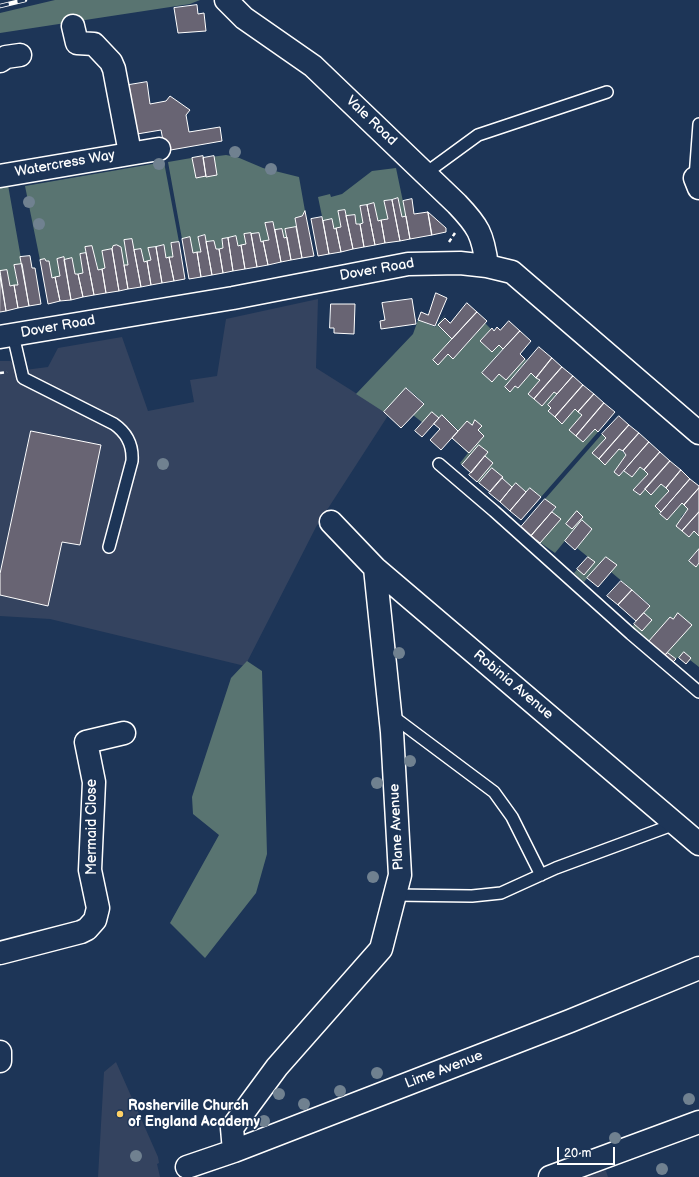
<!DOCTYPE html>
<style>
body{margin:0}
#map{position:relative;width:699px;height:1177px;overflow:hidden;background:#1d3557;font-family:"Balsamiq Sans",sans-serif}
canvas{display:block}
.scale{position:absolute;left:557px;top:1147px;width:58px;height:18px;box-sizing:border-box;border:2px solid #fff;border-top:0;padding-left:5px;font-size:12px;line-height:14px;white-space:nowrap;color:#fff;-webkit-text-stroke:3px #1d3557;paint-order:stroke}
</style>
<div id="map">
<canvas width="699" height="1177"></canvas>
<div class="scale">20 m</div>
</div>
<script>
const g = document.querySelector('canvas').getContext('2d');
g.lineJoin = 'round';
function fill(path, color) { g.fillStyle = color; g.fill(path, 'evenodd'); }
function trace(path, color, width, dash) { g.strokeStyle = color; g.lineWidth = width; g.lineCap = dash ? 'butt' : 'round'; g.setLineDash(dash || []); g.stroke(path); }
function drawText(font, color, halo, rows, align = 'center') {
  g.font = font + ' "Balsamiq Sans",sans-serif'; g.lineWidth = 3; g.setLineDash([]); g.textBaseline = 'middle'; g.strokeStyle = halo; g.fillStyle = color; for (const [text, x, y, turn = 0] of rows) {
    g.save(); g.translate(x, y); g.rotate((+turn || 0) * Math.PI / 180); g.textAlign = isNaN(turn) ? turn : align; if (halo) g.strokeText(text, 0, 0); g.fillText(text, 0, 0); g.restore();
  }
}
const built = new Path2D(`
 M318,299L316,368L389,414L316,527L245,666L50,619L0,616V361H11L17,371L48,367L58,348L122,337L148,411L194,402L190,380L217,376L226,319Z
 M116,1062L158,1157L159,1163L157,1164L160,1177H98L104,1072Z
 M605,1168L608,1177H580Z`);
const green = new Path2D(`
 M55,0H200L190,4L0,33V13Z
 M226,155L237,157L263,168L299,177L305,211L302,216L295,218L296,227L285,229L287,237L284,238L282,229L275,230L273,222L265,223L269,240L261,242L259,233L251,234L246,244L238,246L236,236L222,239L223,248L216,249L214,241L206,242L205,235L198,236L201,252L193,253L190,238L182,239L168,162L203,156V158Z
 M164,162L179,242L171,243L173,257L166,258L164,245L149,248L151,260L144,262L141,249L134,250L132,239L124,240L128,265H124L121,248L113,246L105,268L98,270L96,259L86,253L80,254L83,273L75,274L72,258L64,260V257L57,259L60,276L52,278L49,261L40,260L25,186Z
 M396,168L406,216L402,217L398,198L384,201L388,219L378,221L374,203L360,206L363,223L356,224L355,215L346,216L345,210L338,211L341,227L334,229L332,219L323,221L318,197L330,194L331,197L342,194L372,171Z
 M8,185L22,264L14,266L18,285L10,286L7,270L0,271V186Z
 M446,314L438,326L452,339L438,364L448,354L453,359L485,323L491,329L480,341L492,352L499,345L503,349L482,373L492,382L499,374L525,359L527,360L505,387L510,392L515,386L518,388L531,373L540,380L528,394L542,406L554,392L557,394L548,405L551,408L548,411L562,424L575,409L582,415L570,430L583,442L595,429L598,432L541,497L530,488L526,492L516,483L512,487L492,468L479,483L469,475L471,473L460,463L468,453L452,438L458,430L442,415L439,418L433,413L423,423L413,415L424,403L407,388L384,412L356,394L413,334L418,320L435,327Z
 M602,434L606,438L593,453L605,464L619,449L626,455L614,472L619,476L624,471L632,477L640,467L648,474L633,490L639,495L645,489L652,494L661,484L669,491L655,506L661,512L660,514L667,520L682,503L688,509L681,517L689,537L694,531L699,536V549L689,561L696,566L699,563V667L690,660L686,664L678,657L672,663L631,628L650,605L611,572L616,565L606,557L584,582L574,573L588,557L577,548L592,529L582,520L555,553L531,536L556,508L545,499Z
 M247,661L262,671L267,854L256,893L205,958L170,923L219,835L193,814L192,797L231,678Z`);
const building = new Path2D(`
 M197,5L198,14L204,13L206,31L178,33L174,8Z
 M147,82L150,104L166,101L170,96L190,110L186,115L189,132L220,127L222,141L165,151L161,130L137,134L129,85Z
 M203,156L206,176L196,178L192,158Z
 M214,156L217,175L206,177L203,158Z
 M398,198L402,217L406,216L410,239L400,241L392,200Z
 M412,199L414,214L428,212L432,235L410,239L403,201Z
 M392,200L400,241L385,243L381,220L388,219L384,201Z
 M374,203L378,221L381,220L385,243L375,245L367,205Z
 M367,205L375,245L364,247L360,224L363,223L360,206Z
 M345,210L353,249L341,252L336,228L341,227L338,211Z
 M305,211L314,256L302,258L295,218L302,216Z
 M428,212L446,228V232L432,235Z
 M355,215L356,224H360L364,247L353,249L346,216Z
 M322,217L329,254L318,256L311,219Z
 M332,219L334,229L336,228L341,252L329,254L323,221Z
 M273,222L281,262L268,265L263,241L269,240L265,223Z
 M296,227L302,258L291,260L285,229Z
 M282,229L284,238L287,237L291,260L281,262L275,230Z
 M251,233L257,267L245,269L241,245L246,244L244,234Z
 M259,233L261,242L263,241L268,265L257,267L251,234Z
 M205,235L212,275L201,277L197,252H201L198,237Z
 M236,236L238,246L241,245L245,269L233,271L228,238Z
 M190,237L193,253L197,252L201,277L189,279L182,239Z
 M228,238L233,271L223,273L219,249L223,248L222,239Z
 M132,239L141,287L128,289L124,265H128L124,240Z
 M214,241L216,249H219L223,273L212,275L206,242Z
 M179,242L185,279L174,281L169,257H173L171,243Z
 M117,245L121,247L128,289L119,291L112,249L113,246Z
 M164,245L166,258L169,257L174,281L162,283L156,247Z
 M92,246L98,270L102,269L106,293L94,295L85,247Z
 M156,247L162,283L151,285L147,261L151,260L148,248Z
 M112,249L119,291L106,293L102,269L105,268L102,251Z
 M141,249L144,262L147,261L151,285L141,287L134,250Z
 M86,253L94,295L83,297L78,274L83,273L80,254Z
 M30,256L32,268H35L41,304L29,306L20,257Z
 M64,257L71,300L60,301L55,277L60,276L57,259Z
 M72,258L75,274H78L83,297L71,300L64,260Z
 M45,259L46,261H49L52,278L55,277L60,301L48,304L40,260Z
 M22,264L29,306L18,308L14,285H18L14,265Z
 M7,270L10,286L14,285L18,308L6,311L0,271Z
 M0,276L6,311L0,312Z
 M436,293L447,298L435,326L418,320L421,312L428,315Z
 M412,299L416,324L381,329L380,321L385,320L382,303Z
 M467,303L477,312L452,339L438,325L445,318L450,323Z
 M331,304H355L354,334L334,333V328H330Z
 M477,312L487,321L453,359L448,354L438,365L433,360Z
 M509,321L520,331L503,349L499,345L492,352L480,341L492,328L494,331L497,327L500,330Z
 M520,331L531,341L520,354L525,359L506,380L499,374L492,382L482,373Z
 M539,347L552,358L536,378L531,373L518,388L515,386L510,392L505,387Z
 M552,358L562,367L534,399L528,394L540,380L536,378Z
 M562,367L573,376L557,394L554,392L542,406L534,399Z
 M573,376L583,385L555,417L548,411L551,408L548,405Z
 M583,385L594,394L578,412L575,409L562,424L555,417Z
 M406,388L424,404L401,428L384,412Z
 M594,394L604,403L576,436L569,430L582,415L578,412Z
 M604,403L615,412L598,432L595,429L583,442L576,436Z
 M432,412L439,418L422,437L415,431Z
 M442,415L458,431L441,450L430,440L440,429L434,424Z
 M619,416L629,425L599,459L592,453L606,438L602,434Z
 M475,420L482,426L478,430L484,436L469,453L452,438L467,421L472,425Z
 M629,425L639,433L623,451L619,449L605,465L599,459Z
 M31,431L101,445L80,545L62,542L48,606L0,595V574Z
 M639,433L649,442L619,476L614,472L626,455L623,451Z
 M649,442L660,452L644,470L640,467L632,477L624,471Z
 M479,445L488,452L471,473L462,465Z
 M660,452L670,461L640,495L633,490L648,474L644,470Z
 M485,456L493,463L477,482L469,475Z
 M670,461L681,470L666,488L661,484L651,495L645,489Z
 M492,468L503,477L490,492L479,483Z
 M681,470L690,479L661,512L655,506L669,491L666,488Z
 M502,478L512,487L500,502L489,493Z
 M690,479L699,486V488L684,505L682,503L667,520L660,514Z
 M516,483L526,492L510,511L500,502Z
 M530,488L541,497L521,520L510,511Z
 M699,488V512L682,531L676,526L688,509L684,505Z
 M545,499L556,507L531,536L521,527Z
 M577,511L583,517L572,529L566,524Z
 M552,512L561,519L540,543L531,536Z
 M699,512V536L694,531L689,537L682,531Z
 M582,520L592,529L575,550L565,541Z
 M699,549V563L696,567L689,561Z
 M588,557L595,562L584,575L577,569Z
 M606,557L617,565L598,587L587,578Z
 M621,581L632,590L618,605L607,596Z
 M632,590L650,606L636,621L618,605Z
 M644,613L652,620L642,631L634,624Z
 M678,613L692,625L664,656L648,642L670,617L673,619Z
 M684,652L691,658L686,664L679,658Z
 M668,653L676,659L672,663L664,656Z`);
const path = new Path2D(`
 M449,242L455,233
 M0,373L7,372`);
const service = new Path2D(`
 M426,173L478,135L607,92
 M695,178L699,124
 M13,335L23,378L114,424C127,433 133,446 132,461L109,547
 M439,464L494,511L631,634L699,692
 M391,715L494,792L512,817L541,875
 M394,895L472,896L501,893L556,868L675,824`);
const minor = new Path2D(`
 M73,26L77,43L94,44L111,62L114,69L130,153
 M0,61L6,57L20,55
 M0,176L159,149
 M695,178L699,188
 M331,522L375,568L699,844
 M0,953L81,932L87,929L95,920L98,908L90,870L94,782L86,742L124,733
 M0,1052V1061
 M234,1151L232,1128L277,1067L381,949L400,875L392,732L375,568
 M187,1167L234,1151L570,1021L699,968
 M550,1177L699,1122`);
const tertiary = new Path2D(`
 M226,0L244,18L313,66L457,204C478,226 483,234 487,266
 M0,337L233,298L408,264L460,263L487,266L512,272L699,433`);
const rail = new Path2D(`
 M0,6L25,0`);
const trees = [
 [235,152],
 [159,164],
 [271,169],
 [29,202],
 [39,224],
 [163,464],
 [399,653],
 [410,761],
 [377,783],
 [373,877],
 [377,1073],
 [340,1091],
 [279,1094],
 [689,1099],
 [304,1104],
 [264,1121],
 [615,1138],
 [136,1156],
 [662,1169]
];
const markers = [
 [120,1114,4,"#ffd166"]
];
const streetNames = [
 ["Vale Road",371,121,44],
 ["Watercress Way",65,164,-10],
 ["Dover Road",377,270,-10],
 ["Dover Road",58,327,-10],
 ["Robinia Avenue",513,685,40],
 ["Mermaid Close",92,827,-90],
 ["Plane Avenue",397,827,-93],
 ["Lime Avenue",444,1070,-21]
];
const poiNames = [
 ["Rosherville Church",128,1106],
 ["of England Academy",128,1122]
];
fill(built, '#34435f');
fill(green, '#597471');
fill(building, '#686473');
trace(building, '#fff', 1);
trace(service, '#fff', 14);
trace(minor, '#fff', 25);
trace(tertiary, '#fff', 25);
trace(path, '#fff', 2.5, [4, 3]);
trace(service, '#1d3557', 11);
trace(minor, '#1d3557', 22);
trace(tertiary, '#1d3557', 22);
trace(rail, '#fff', 4.5);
trace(rail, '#1d3557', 3, [9]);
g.fillStyle = '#708190';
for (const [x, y] of trees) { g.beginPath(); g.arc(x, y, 6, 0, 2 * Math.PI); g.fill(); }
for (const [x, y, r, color] of markers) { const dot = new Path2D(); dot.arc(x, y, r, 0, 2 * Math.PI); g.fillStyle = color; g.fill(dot); trace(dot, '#1d3557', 1.5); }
drawText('14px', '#fff', '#1d3557', streetNames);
drawText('bold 14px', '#fff', '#1d3557', poiNames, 'left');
</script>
